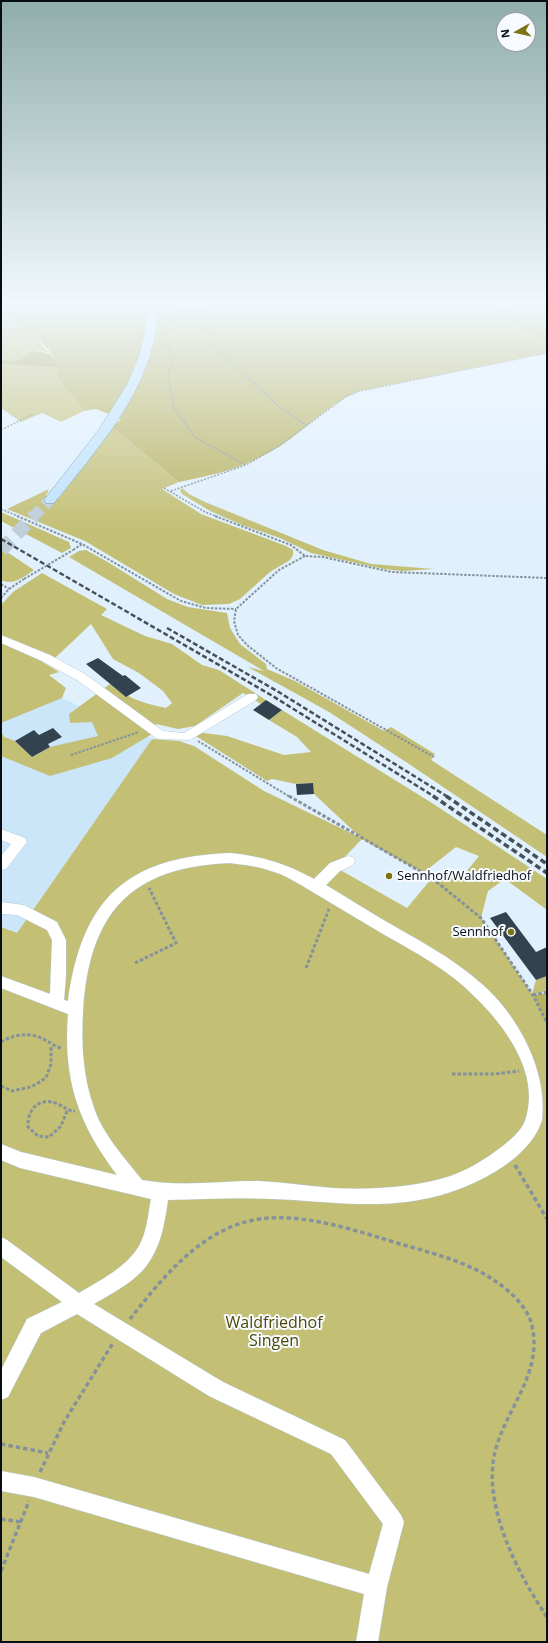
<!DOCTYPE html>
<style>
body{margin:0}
#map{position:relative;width:548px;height:1643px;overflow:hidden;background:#e0f0fd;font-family:"Open Sans",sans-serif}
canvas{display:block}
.frame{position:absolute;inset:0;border:2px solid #080f14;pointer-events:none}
.north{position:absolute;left:496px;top:12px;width:40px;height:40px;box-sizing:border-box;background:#f7fbff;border:1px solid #979da1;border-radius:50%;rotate:262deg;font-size:11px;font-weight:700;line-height:16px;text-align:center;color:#080f14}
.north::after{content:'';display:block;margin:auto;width:14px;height:18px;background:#7b7518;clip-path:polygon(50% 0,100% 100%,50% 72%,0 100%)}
</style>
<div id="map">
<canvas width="548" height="1643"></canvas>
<div class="frame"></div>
<div class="north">N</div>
</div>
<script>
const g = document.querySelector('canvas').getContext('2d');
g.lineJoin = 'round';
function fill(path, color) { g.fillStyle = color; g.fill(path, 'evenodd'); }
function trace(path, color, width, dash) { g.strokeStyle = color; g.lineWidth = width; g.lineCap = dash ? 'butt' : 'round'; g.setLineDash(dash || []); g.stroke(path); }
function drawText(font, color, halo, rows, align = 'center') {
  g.font = font + ' "Open Sans",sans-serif'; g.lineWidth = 4; g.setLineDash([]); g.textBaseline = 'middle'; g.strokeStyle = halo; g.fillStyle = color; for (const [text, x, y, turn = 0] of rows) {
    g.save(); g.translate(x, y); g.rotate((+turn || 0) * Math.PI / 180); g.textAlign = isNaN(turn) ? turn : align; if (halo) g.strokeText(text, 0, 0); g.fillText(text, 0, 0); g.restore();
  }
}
const built = new Path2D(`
 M62,698L152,739L17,933L1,927V713Z`);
const green = new Path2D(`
 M1,314L30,332L51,355L43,351H32C24,359 13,365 1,359Z
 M1,364L59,368L56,376L84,411L61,422L42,413L21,422L1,408Z
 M112,427L179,482L162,489L201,514L286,546L293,550V555L290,560L270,572L240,599L229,604L202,605L174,594L85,541L7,509L49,489L46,496L49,500L59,498Z
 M182,488L189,494L205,502L323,550L371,564L434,569L402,571L384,569L311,553L280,538L242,525L210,511L182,494L180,491Z
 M1,512L69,542L71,548L62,553L1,521Z
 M1,548L34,570C23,577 14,586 1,580Z
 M86,550L106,561L167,599L188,607L227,613L230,628L240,644L266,664L267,669L295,681L384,731L391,727L435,754L431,760L547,835V857L406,762L329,712L248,667L264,671L69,557L79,551Z
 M42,573L107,609L101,615L145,636L172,644L202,665L219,670L266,700L261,704L243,693L195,726L178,729L156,724L154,733L112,758L50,776L1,756V732L4,737L15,741L32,757L50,747L98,736L92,722L70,723L69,714L110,684C129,699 143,703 166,708L172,703L163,691L139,673L113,659L91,624L55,658L1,636V605L13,592Z
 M1,643L31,655L59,672L49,675L66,688L62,698L1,723Z
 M282,710L432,803L547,879V910L505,879L488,891L481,918L532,994L536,980L547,976V990L533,995L547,1023V1642H1V927L17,933L152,739L179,741L194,746L264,791L361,838L314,794L312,783L296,784L272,779L267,781L188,731L227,736L284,755L311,752L297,737L269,720ZM362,839L423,873L456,847L479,856L466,872L432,878L407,908L335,867Z`);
const forest = new Path2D(`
 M1,302H547V353L360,391C330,402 307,429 280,446C245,468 218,474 179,482L112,427L121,419L96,409L84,411L56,376L59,368C52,345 21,326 1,314Z
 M547,993V1023L533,995Z`);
const water = new Path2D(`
 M32,351C46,352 55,354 59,368L1,364V359C13,365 24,359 32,351Z`);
const building = new Path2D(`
 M98,658L123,676L125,675L141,688L126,697L86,664Z
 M266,700L282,710L269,720L253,710Z
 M53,728L62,737L48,744L50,747L32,757L15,741L34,730L39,735Z
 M313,783L314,794L297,795L296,784Z
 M506,912L536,952L547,947V976L536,980L490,918Z`);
const majorTunnelFar1 = new Path2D(`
 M33,517L50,500`);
const majorTunnel = new Path2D(`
 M1,550L34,516`);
const pathFar3 = new Path2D(`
 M204,302L183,311L164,332L172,360L168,374L174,409L196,438L246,465
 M498,302L547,344
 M199,305L214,347L282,409L308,426
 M1,430L33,414
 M164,488L205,512L218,517
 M171,491L246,465L279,446L347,396L360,391L547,353
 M1,509L20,517`);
const pathFar2 = new Path2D(`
 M17,516L82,544L181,601L206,608L236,609
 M215,516L291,545L305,556L323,557L392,572L547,578
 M73,550L82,544
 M305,556L279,570L236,609L234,621L238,635L247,645L276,668L434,757
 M1,584L9,589
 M1,598L9,589L24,579
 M198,741L290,797
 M71,755L139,732`);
const pathFar1 = new Path2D(`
 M289,796L432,878L481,918L533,995L547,1023
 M135,963L176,943L149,888
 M306,968L329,909
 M533,995L547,992
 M1,1042C12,1035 28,1032 41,1038C49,1041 53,1046 61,1048
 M452,1074H495L519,1071
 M1,1086L12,1091L31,1087L46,1078L51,1064V1046
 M67,1111L61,1126L49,1137L38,1136L28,1127C27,1109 40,1096 58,1104C64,1107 68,1111 75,1111`);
const path = new Path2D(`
 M515,1165L547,1219
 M130,1319C160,1281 194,1238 242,1223C292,1207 356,1231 404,1245C435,1254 468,1262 495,1281C509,1290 526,1306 531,1322C545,1372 506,1407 495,1452C482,1505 518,1574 547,1617
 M1,1444L48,1453
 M40,1472L64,1422L113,1343
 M1,1519L21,1522
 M1,1571L29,1501`);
const minor = new Path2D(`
 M1,635L50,655L85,674L163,731L184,733L248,694H256L258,697L256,700L190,740L160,739L156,738L77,680L42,661L1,643Z
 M1,829L25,838L27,842L6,869L1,870V856L11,844L1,840Z
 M230,853C261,856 287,864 314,879L330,863L348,856L353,857L355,861L353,865L340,871L326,885C344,896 362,907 380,918C416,939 452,957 483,985C518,1016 548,1071 542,1120C530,1161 468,1190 429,1198C374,1210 328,1201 273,1199C238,1197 203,1199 168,1200C165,1220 162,1241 151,1259C139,1280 114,1292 94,1304L223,1382L345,1440L401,1515L404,1522L387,1587L378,1642H356L364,1594L34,1497L1,1491V1471L34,1477L369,1574L383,1524L331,1454L209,1396L77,1314L41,1333L8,1397L1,1400V1370L27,1319L62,1302L1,1257V1237L7,1240L79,1293C99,1281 127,1267 139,1246C147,1232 148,1214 151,1199L20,1168L1,1160V1144L21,1152L117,1175C78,1123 63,1080 68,1014L1,988V976L50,994L52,940L47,930L17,915L1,914V902L24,905L57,922L66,940V976L64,1000L68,1001C82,899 126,857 230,853ZM230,863C244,865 258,866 271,871C286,875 299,884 311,891C335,905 359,920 383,934C415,952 449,970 475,997C505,1026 540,1073 526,1118C522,1133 504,1145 492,1154C477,1164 462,1173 444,1178C408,1188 369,1190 333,1188C308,1186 283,1182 258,1181C219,1181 180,1187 142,1180C125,1158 103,1135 94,1108C83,1077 81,1044 83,1012C89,913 130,867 230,863Z`);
const major = new Path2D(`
 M147,302H157C157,311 157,321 156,330C145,397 95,452 54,503H46L44,500L98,431L128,383L139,356L146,329Z`);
const railFar1 = new Path2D(`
 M1,539L271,695L435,797
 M167,628L277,691L448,797`);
const rail = new Path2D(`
 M433,796L547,873
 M446,796L547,864`);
const pathBridge = new Path2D(`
 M24,579L73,550`);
const markers = [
 [389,876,4,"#7b7518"],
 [511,932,4,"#7b7518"]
];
const poiNames = [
 ["Sennhof/Waldfriedhof",397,876],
 ["Sennhof",503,932,"right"]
];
const nearParknames = [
 ["Waldfriedhof",274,1323],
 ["Singen",274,1341]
];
fill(built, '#cbe5f9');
fill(green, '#c3bf75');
fill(forest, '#b7b25f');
fill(water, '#a9a350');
fill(building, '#32424e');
trace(majorTunnelFar1, '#c0ceda', 11, [11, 5.5]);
trace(majorTunnel, '#c0ceda', 14, [14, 8]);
trace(minor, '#b5c8d7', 1);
trace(major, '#638baa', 1);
trace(pathFar3, '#86929b', 1.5, [2, 1.5]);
trace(pathFar2, '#86929b', 2, [2.5, 1.5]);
trace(pathFar1, '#86929b', 3, [3.5, 2]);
trace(path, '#86929b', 3.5, [4.5, 3]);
fill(minor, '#fff');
fill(major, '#bfe2fc');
trace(railFar1, '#465057', 2.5, [5, 2.5]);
trace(rail, '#465057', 3.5, [6, 3.5]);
trace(pathBridge, '#86929b', 2, [2.5, 1.5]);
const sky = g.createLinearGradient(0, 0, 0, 532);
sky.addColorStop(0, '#8fadab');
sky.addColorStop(0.57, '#f1f8fe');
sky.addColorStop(1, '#f1f8fe00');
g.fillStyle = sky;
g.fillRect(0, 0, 548, 532);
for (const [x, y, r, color] of markers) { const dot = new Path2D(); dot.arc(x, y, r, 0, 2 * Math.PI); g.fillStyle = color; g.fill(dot); trace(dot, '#f7fbff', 1.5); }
drawText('13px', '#080f14', '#f7fbff', poiNames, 'left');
drawText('16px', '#4f4a07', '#f7fbff', nearParknames);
</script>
